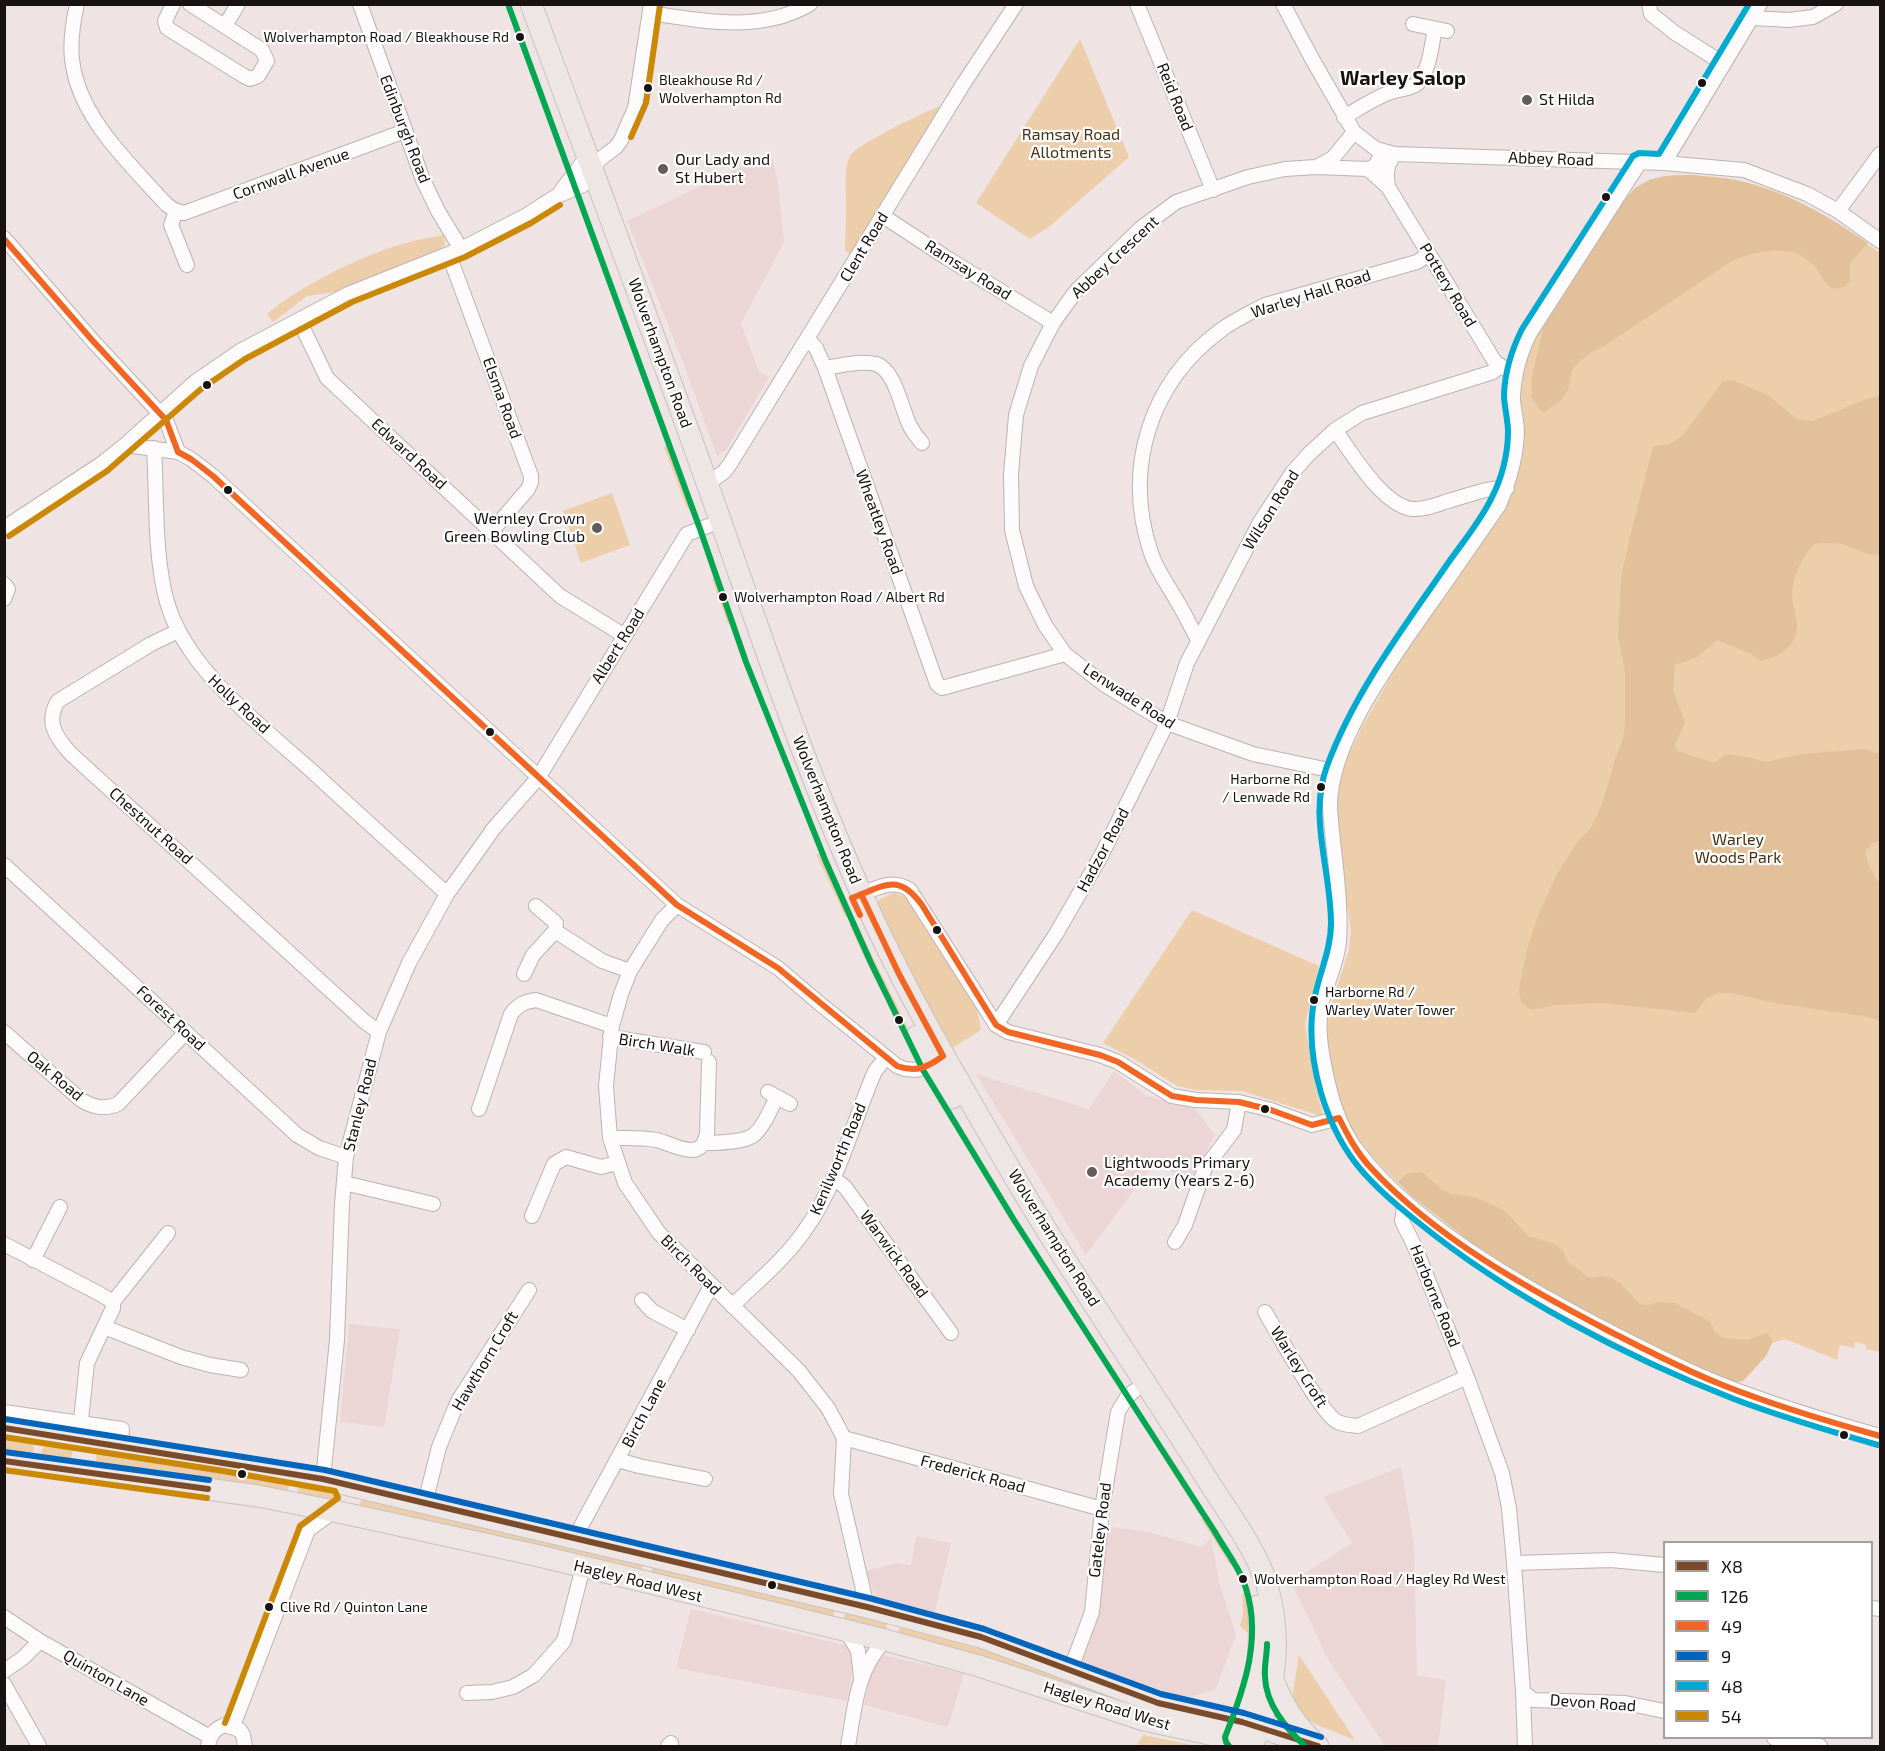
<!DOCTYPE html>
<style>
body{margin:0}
#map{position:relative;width:1885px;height:1751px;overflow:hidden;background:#efe3e3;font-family:"Exo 2",sans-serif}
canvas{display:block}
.frame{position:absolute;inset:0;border:6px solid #191212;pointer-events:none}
.legend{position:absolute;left:1663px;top:1541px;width:210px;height:198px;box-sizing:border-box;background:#fff;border:2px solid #a3a0a0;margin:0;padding:8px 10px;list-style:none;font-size:18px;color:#191212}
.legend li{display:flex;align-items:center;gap:12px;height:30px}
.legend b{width:30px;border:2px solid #a3a0a0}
</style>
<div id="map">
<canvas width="1885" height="1751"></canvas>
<div class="frame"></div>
<ul class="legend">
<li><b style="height:8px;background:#7a4b2a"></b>X8</li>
<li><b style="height:8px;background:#00a651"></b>126</li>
<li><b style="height:8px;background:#f26522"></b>49</li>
<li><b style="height:8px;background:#0065bd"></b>9</li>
<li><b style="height:8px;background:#00a9ce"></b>48</li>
<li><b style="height:8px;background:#cb8804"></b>54</li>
</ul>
</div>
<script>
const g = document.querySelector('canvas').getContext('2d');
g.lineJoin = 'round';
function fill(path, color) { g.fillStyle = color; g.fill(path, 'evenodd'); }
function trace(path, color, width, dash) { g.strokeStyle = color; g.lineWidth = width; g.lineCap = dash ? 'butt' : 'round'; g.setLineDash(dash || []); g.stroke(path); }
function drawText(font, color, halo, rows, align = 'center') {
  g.font = font + ' "Exo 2",sans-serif'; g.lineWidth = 4.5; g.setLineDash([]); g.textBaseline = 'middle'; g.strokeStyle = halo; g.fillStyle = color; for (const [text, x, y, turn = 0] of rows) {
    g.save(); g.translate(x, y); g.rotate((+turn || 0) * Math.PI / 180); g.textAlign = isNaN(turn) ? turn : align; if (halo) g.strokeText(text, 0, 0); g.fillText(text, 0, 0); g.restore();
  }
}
const built = new Path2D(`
 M771,153L778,183L784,242L741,324L759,372L769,377L726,450L717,456L686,370L627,221Z
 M1114,1071L1147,1096L1194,1107L1215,1135L1191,1182L1155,1162L1086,1255L976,1074L1089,1109Z
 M349,1324L400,1329L384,1427L340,1422Z
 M1401,1467L1414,1545L1417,1675L1446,1680L1438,1746H1385L1328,1659L1291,1582L1352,1543L1323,1497Z
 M1104,1526L1149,1532L1202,1547L1211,1538L1219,1582L1236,1634L1216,1689L1187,1698L1077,1664Z
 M916,1536L951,1543L935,1612L875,1596L866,1571L897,1563L911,1565Z
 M691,1609L853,1647L856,1652L847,1701L676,1668Z
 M883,1655L964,1674L948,1727L864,1705L873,1667Z`);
const green = new Path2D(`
 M1080,39L1129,157L1049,227L1030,239L976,203Z
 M944,105L850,254L845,250C845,237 846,225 846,212C847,194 842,173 850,156C856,145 929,109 944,105Z
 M1694,175C1708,177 1722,177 1736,180C1790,191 1836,221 1880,253V1352L1866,1349V1345L1855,1342L1854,1348L1840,1345L1837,1360L1785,1339L1772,1343L1759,1364L1743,1381L1513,1269L1461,1235L1413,1197L1383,1168L1361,1144L1348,1122L1336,1094L1326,1036L1330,1008L1349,950L1351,930L1334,823L1339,776L1362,727L1396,668L1443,595L1500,515L1520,413L1519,388L1528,349L1620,205C1643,178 1660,174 1694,175Z
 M444,235L445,245L438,251L335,292L307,296L273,322L267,314C299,287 358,257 399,245C413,240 429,238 444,235Z
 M670,445L694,509H689L686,506L664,447Z
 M612,493L630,545L581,563L563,511Z
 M716,577L719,578L734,619L733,621L728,624L712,579Z
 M821,853L826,855L851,912L850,915L845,916L816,854Z
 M894,893L910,899L977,1009L981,1030L949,1050L878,910V900Z
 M1192,910L1319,966L1305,1025L1316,1089L1324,1117L1242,1091L1196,1090L1177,1086L1136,1060L1103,1043Z
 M855,921L923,1058L921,1061C894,1017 870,971 849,924Z
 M4,1433L32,1442L34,1448L32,1455H5Z
 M46,1443L74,1444L70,1464L45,1459L41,1452Z
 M99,1450L290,1484L286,1493L97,1467L96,1457Z
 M1170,1456L1204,1510L1199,1514L1164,1459Z
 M299,1484L336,1489L340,1497L336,1503L300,1495L298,1490Z
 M363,1494L643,1562L642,1569L639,1574L361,1509L359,1506Z
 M1208,1515L1219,1533L1232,1564L1230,1565L1227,1560L1201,1519Z
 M653,1565L835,1607L833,1619L650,1578Z
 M1246,1593L1251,1604L1254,1632L1249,1634L1240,1626L1243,1614L1242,1594Z
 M849,1611L886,1622L887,1631L846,1625L844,1616Z
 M905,1627L994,1653L1062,1679L1120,1698L1163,1716L899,1637V1628Z
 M1299,1655L1355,1740L1317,1725L1299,1715L1291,1703Z
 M1143,1735L1197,1746H1146L1137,1744Z`);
const forest = new Path2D(`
 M1694,175C1707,177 1722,177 1735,180C1784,190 1827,215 1868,243L1850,263V281L1844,287L1833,289C1822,282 1821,272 1812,264C1792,242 1756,251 1732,261L1604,346L1590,353L1579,362L1572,370L1568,390L1561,400L1545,412L1540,410L1532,397L1531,381L1546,316L1620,205L1635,188L1649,180L1666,176Z
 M1732,380L1768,395L1797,419L1813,421L1861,401L1880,395V555C1867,556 1860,550 1848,546C1836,542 1826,543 1814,544C1802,558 1792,577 1792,596C1792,606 1798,617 1797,628C1795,649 1778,657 1761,661L1749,653L1717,640L1697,657L1675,665L1673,690L1685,722L1675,745L1678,751L1715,763L1725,754L1742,756L1766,762L1800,754L1865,749L1880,754V841L1872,843L1865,852L1869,866L1880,885V1021L1868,1017L1775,1003L1730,993H1718L1706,999L1695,1013L1603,1003L1555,1005L1531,1010L1521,1002L1519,989L1527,949L1539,913L1557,874L1578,841L1591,828L1603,802L1615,759L1623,739L1625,724V672L1618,636L1621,578L1629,540L1653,446L1670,444L1684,434L1723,381Z
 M1422,1172L1441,1189L1451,1194L1475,1197L1499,1208L1508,1214L1528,1236L1557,1245L1563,1251L1568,1262L1590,1278L1600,1276L1610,1277L1620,1283L1640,1304L1650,1305L1658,1302L1675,1303L1709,1321L1715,1331L1723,1338L1747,1340L1767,1333L1773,1341L1766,1356L1743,1381L1730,1383L1682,1362L1552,1294L1472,1243L1413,1197L1398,1182L1408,1173Z`);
const minor = new Path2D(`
 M77,4C73,22 70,41 72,59C78,117 129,163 166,204L174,210L184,213L405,131
 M173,4L165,21L167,28L244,76L250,79L258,76L267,61L262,50L190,4
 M360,4L423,180L438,211L461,249
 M1137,4L1213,190
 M1283,4L1311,57L1354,132L1376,149L1395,154L1664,163L1744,170L1807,194L1838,211L1880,241
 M1649,4L1651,14L1675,33L1724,64
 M650,13C703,21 761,33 810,4
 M1753,18L1789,20L1813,17L1836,4
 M1413,24L1447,31
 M225,26L238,4
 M1344,117C1360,108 1374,98 1391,92C1399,89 1412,89 1418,83C1430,69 1431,47 1435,29
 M1640,162L1530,333C1520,352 1513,378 1513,400C1514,411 1517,422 1517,433C1516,458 1509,482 1499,505C1475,540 1451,575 1426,610C1390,662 1329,743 1330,808C1333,852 1342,898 1339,942C1337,963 1327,982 1322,1002C1316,1028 1322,1057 1328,1083C1333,1105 1342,1130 1356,1149C1410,1222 1515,1282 1595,1324C1636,1345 1677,1367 1720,1384C1773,1405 1826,1421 1880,1436
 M1664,163L1760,4
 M1318,166L1333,158L1354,132
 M1368,169L1388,187L1495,362L1507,370
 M1388,187C1386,173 1386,165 1395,154
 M561,191L589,154
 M176,211L171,225L187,265
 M1838,211L1880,154
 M883,216L947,258L1053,323
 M4,238L92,340L166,420L178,452
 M449,255L531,476V482L528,489L492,531
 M299,320L327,378L560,596L625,636
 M808,339L816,348L825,368L937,684L942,688L1065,654
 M825,368C840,366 860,360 876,364C895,370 901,407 909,424C912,431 917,437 922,443
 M1335,430C1352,453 1382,505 1412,509C1424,510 1436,505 1448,501C1467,496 1487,487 1507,488
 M125,445L178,452L191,459L213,476L677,905L778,968L819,1003L897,1066C912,1073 923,1070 937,1061
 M154,448C157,497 154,556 167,602C186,670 262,726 313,772C357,813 402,853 447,894
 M707,484L724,472L730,464L962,86L1016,4
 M4,528L101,464L125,445L195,382L240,351L348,294L461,249L527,215L555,197L583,185L599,160L616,147L621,140L635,108L651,4
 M4,584L8,589L4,599
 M178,631L151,644L58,701C45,722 56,737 70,753L364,1021L379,1032
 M1199,641C1191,628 1185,614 1177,601C1168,585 1157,571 1151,553C1123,469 1149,383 1221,330C1234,320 1250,313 1265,305L1417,262L1429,254
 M1334,771L1253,754L1167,723L1105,685L1065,654L1045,625L1026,586L1012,530L1011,475L1016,415L1031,366L1053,323L1076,291L1141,228L1176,202L1248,177L1285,169L1316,167L1368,169L1375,166L1383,152
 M4,865L297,1135L319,1148L346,1157
 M861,894C880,887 892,879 910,890L996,1025L1008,1032L1100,1055L1118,1062L1172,1096L1196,1100L1239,1102L1271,1110L1312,1125L1339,1118
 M677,905L662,920L630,971L621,994L612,1026L606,1086L610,1138L625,1183L659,1233L799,1371L828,1408L844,1438L841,1494L867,1607
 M555,931L602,961L630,971
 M524,974L533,955L555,931L556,923L536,906
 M996,1025L1056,934L1101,856L1167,723L1187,663L1260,522L1292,473L1309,454L1335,430L1362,413L1493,372L1500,366
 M4,1032L81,1100C93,1107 104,1110 118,1104L186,1032
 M610,1037L704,1052
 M768,1092L790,1104
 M479,1109L511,1014C519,1004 524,1002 536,1000L612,1026
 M610,1138C625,1138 641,1137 657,1140C668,1143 682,1151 693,1150C702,1149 705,1142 707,1134L709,1062
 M705,1143C717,1143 747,1142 755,1134C765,1125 771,1108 777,1097
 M833,1178L845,1187L951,1333
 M344,1183L433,1204
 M1405,1201L1402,1221L1415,1247L1467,1377L1502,1473L1509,1508L1514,1563L1523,1692L1525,1746
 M532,1216L554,1164L566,1157L601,1167L617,1163
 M1175,1242L1185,1225L1205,1168L1234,1130L1239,1102
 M4,1244L100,1294L113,1302V1308L87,1363L79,1439
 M33,1260L60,1207
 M642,1300L652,1311L688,1330
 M113,1302L168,1233
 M732,1306C757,1282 785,1259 805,1230C837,1186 853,1122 875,1071L886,1058
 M1265,1312C1278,1333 1319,1410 1336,1421C1342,1425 1350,1425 1358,1426L1467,1377
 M104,1327L181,1357L210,1365L241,1370
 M4,1412L122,1429L121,1445
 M844,1438L1102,1509
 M618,1460L639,1466L705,1479
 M323,1479L337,1340L342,1204L346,1157L379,1032L409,963L447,894L494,828L538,778L687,534L708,526
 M425,1503L439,1447L458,1401L529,1290
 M574,1539L711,1286
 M1514,1563L1611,1560L1664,1565
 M1872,1608L1880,1609
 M4,1617L40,1641L210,1737
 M847,1632L858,1651L861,1677
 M4,1671L23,1658L40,1641
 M1070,1671L1092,1612L1102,1509L1118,1412L1127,1397L1134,1391
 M4,1684L39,1746
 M1523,1692L1533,1700L1625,1703L1664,1711
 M467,1693L492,1692L513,1687L534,1675L564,1641L583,1567
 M233,1726L308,1530L334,1511
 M1774,1738L1820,1746
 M208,1746C210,1735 214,1729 225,1725L240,1730L243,1735L245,1746
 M668,1746L671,1743
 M848,1746C855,1707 856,1671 885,1640`);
const highway = new Path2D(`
 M531,4C590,164 650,323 707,483C757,622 802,763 863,897C909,1000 967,1096 1024,1193C1081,1289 1146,1381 1205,1476C1225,1508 1257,1550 1267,1585C1283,1642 1275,1690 1253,1744
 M917,1036L931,1065L952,1098
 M4,1428L323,1479L867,1607L981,1637L1158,1703L1242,1722L1318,1746
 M4,1461L258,1496L334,1511L535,1555L885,1640L979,1666L1144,1720L1246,1742
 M1273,1680C1284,1708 1294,1722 1315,1744
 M1234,1739C1255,1694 1263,1655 1258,1606`);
const bus1 = new Path2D(`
 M4,1428L323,1479L867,1607L981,1637L1158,1703L1242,1722L1318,1746
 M4,1461L208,1489`);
const bus2 = new Path2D(`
 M509,7L700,529L746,662L826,862L871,963L923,1070L1014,1220L1215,1532C1224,1548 1236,1563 1243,1580C1264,1633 1245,1687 1225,1737L1226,1742L1229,1746
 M1267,1644C1267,1655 1264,1666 1265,1677C1266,1705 1286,1728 1305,1746`);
const bus3 = new Path2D(`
 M4,239L92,340L166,420L178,452L191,459L213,476L677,905L778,968L897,1066C916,1073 928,1067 943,1056L899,974L861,894
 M860,915L852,898C885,886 898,872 922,905L996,1025L1008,1032L1100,1055L1118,1062L1172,1096L1196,1100L1239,1102L1271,1110L1312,1125L1339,1118C1348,1136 1357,1153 1371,1168C1436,1238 1525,1287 1609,1331C1646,1350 1682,1369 1720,1384C1772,1405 1826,1421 1880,1436`);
const bus4 = new Path2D(`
 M5,1419L325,1470L869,1598L984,1629L1161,1694L1244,1713L1321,1737
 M5,1452L209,1480`);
const bus5 = new Path2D(`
 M1749,4L1659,154L1639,153L1633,156L1522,329C1512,349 1505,371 1504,394C1504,407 1508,419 1508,432C1508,453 1502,478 1492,497C1481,521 1461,544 1446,566C1402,630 1354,693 1327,766C1308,816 1331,871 1331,923C1331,949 1320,971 1315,996C1308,1028 1312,1062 1321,1093C1328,1116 1339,1141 1354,1161C1371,1184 1396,1205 1419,1223C1509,1296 1626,1357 1734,1399C1781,1417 1829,1431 1878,1445`);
const bus6 = new Path2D(`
 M631,137L646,103L660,5
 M9,536L107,471L201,389L245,359L352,302L465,257L531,223L560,205
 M4,1437L224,1471L335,1491L338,1498L300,1526L225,1723
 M4,1470L207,1498`);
const markers = [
 [520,37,5,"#191212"],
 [1702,83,5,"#191212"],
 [648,88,5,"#191212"],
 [1527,100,6,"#645b5b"],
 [663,169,6,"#645b5b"],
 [1606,197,5,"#191212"],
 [207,385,5,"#191212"],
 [228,490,5,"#191212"],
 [597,528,6,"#645b5b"],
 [723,597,5,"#191212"],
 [490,732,5,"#191212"],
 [1321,787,5,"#191212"],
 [937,930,5,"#191212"],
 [1314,1000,5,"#191212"],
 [899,1020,5,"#191212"],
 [1265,1109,5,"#191212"],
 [1092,1172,6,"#645b5b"],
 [1844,1435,5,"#191212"],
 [242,1474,5,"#191212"],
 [1243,1579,5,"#191212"],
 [772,1585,5,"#191212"],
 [269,1607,5,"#191212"]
];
const busNames = [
 ["Wolverhampton Road / Bleakhouse Rd",509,37,"right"],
 ["Bleakhouse Rd /",659,80],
 ["Wolverhampton Rd",659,98],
 ["Wolverhampton Road / Albert Rd",734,597],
 ["Harborne Rd",1310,779,"right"],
 ["/ Lenwade Rd",1310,797,"right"],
 ["Harborne Rd /",1325,992],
 ["Warley Water Tower",1325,1010],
 ["Wolverhampton Road / Hagley Rd West",1254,1579],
 ["Clive Rd / Quinton Lane",280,1607]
];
const streetNames = [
 ["Reid Road",1175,97,68],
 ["Edinburgh Road",405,129,69],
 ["Abbey Road",1551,159,2],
 ["Cornwall Avenue",291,174,-20],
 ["Clent Road",864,247,-59],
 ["Abbey Crescent",1115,257,-43],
 ["Ramsay Road",968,270,32],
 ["Pottery Road",1448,285,59],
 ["Warley Hall Road",1311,294,-18],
 ["Wolverhampton Road",660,353,70],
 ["Elsma Road",502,398,70],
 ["Edward Road",409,454,43],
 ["Wilson Road",1271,510,-58],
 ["Wheatley Road",879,522,70],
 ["Albert Road",618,646,-58],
 ["Lenwade Road",1129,696,33],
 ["Holly Road",239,704,43],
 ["Wolverhampton Road",827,810,68],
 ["Chestnut Road",151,826,42],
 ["Hadzor Road",1103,850,-62],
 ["Forest Road",171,1018,43],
 ["Birch Walk",657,1045,9],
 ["Oak Road",55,1076,40],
 ["Stanley Road",360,1105,-76],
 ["Kenilworth Road",838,1159,-67],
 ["Wolverhampton Road",1054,1238,58],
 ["Warwick Road",894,1254,54],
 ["Birch Road",691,1265,45],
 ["Harborne Road",1435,1296,68],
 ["Hawthorn Croft",485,1361,-59],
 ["Warley Croft",1299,1367,58],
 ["Birch Lane",644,1413,-62],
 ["Frederick Road",973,1474,15],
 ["Gateley Road",1100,1530,-83],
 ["Hagley Road West",638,1581,14],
 ["Quinton Lane",106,1678,30],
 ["Devon Road",1593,1703,4],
 ["Hagley Road West",1107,1706,17]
];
const poiNames = [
 ["St Hilda",1539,100],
 ["Our Lady and",675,160],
 ["St Hubert",675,178],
 ["Wernley Crown",585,519,"right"],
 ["Green Bowling Club",585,537,"right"],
 ["Lightwoods Primary",1104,1163],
 ["Academy (Years 2-6)",1104,1181]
];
const parkNames = [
 ["Ramsay Road",1071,135],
 ["Allotments",1071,153],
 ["Warley",1738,840],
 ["Woods Park",1738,858]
];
const quarterNames = [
 ["Warley Salop",1403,78]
];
fill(built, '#ecd6d5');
fill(green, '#edceaa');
fill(forest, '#e2c19a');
trace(minor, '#bcb3b3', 16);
trace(highway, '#c7c1c1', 23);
trace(minor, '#fdfbfb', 14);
trace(highway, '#eee6e4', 21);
trace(bus1, '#7a4b2a', 6);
trace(bus2, '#00a651', 6);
trace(bus3, '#f26522', 6);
trace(bus4, '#0065bd', 6);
trace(bus5, '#00a9ce', 6);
trace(bus6, '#cb8804', 6);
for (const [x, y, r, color] of markers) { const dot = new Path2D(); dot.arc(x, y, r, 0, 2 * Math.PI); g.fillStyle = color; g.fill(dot); trace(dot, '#fff', 2); }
drawText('14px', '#191212', '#fff', busNames, 'left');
drawText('16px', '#191212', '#fff', streetNames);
drawText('16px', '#191212', '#fff', poiNames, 'left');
drawText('16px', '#463112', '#fff', parkNames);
drawText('bold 20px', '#191212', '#fff', quarterNames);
</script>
